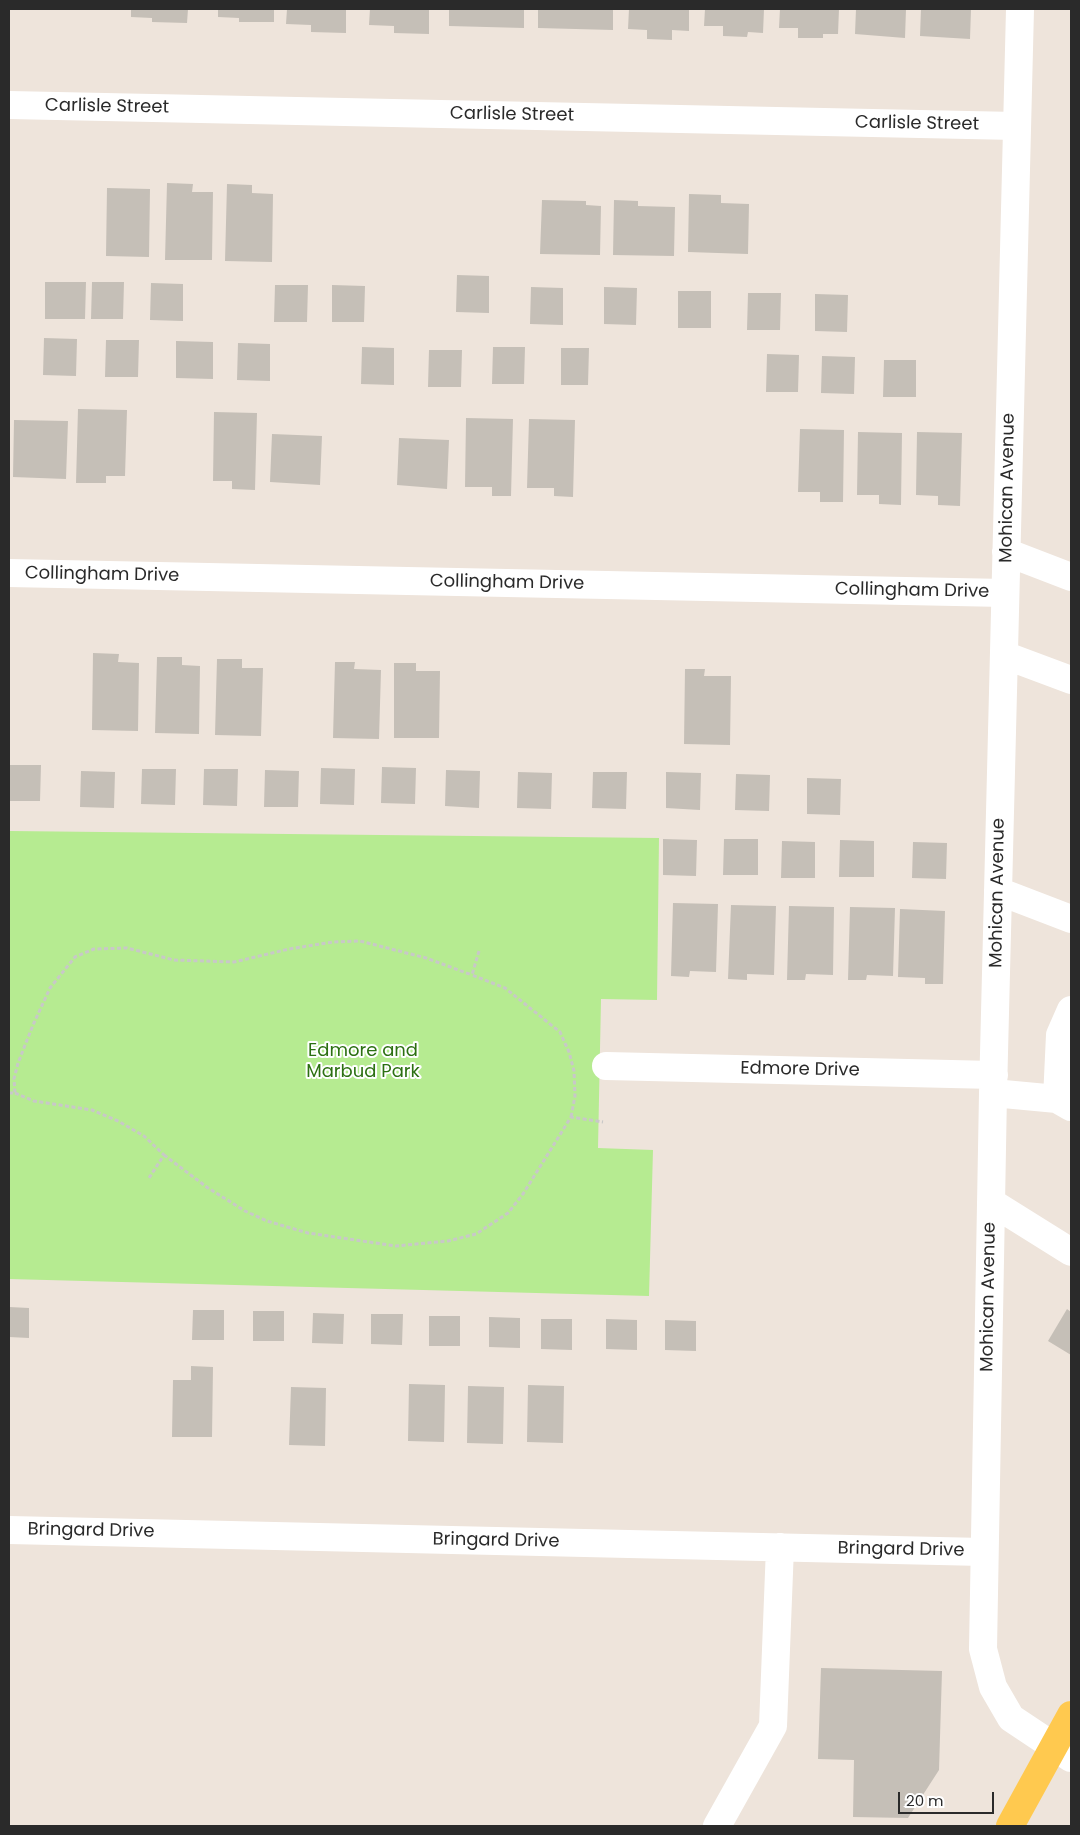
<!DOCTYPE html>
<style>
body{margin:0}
#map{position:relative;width:1080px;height:1835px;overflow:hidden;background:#eee4db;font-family:Poppins,sans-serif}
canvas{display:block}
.frame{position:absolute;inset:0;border:10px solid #2a2a2a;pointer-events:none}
.scale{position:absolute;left:898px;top:1792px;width:96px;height:22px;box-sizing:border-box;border:2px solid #2a2a2a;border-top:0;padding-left:6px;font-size:15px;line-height:18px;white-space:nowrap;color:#2a2a2a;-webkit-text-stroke:4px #fff;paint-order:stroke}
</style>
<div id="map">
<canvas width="1080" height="1835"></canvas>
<div class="frame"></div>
<div class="scale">20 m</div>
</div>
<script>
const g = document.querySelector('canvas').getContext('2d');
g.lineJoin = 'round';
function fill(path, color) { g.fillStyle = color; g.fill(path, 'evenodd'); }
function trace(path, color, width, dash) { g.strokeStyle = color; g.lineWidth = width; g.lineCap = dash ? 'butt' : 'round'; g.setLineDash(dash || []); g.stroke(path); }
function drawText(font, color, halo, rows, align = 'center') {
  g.font = font + ' Poppins,sans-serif'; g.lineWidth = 4; g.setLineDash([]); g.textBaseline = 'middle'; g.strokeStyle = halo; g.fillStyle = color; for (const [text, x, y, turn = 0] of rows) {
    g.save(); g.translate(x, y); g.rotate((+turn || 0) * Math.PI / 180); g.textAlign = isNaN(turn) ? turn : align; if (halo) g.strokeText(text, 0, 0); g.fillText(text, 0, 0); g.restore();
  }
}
const green = new Path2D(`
 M10,831L659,838L657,1000L601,999L598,1148L653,1150L649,1296L9,1279Z`);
const building = new Path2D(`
 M131,9H188L187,23L152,22V18L131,17Z
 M218,9H274V22H239V18L218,17Z
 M287,9H346V33L311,32V25L286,24Z
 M370,9H429V34L394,33V26L369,25Z
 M449,9H524V28L449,26Z
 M538,9H613V30L538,28Z
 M629,9H689V31L672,30V40L647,39V30L628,29Z
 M705,9H764L763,33L748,32L747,37L723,36V26H704Z
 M780,9H839L838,34H823V38H798V28H779Z
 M856,9H906L905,38L855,34Z
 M921,9H971L970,39L920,36Z
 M167,183L193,184L192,192H213L212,260H165Z
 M227,184L252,185V193L273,194L272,262L225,261Z
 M107,188L150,189L149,257L106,256Z
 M689,194L721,195V203L749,204L748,254L688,252Z
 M542,200L586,201V205L601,206L600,255L540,254Z
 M614,200L638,201V206L675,207L674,256L613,255Z
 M457,275L489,276V313L456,312Z
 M45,282H86L85,319H45Z
 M92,282H124L123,319H91Z
 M151,283L183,284V321L150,320Z
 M275,285H308L307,322H274Z
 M332,285L365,286L364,322H332Z
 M531,287L563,288V325L530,324Z
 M604,287L637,288L636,325L604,324Z
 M678,291H711V328H678Z
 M748,293H781L780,330H747Z
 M815,294L848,295L847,332L815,331Z
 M44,338L77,339L76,376L43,375Z
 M106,340H139L138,377H105Z
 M176,341L213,342V379L176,378Z
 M238,343L270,344V381L237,380Z
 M362,347L394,348V385L361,384Z
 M493,347H525L524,384H492Z
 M561,348H589L588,385H561Z
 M429,350H462L461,387H428Z
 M767,354L799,355L798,392H766Z
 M822,356L855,357L854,394L821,393Z
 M884,360H916V397H883Z
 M78,409L127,410L125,476H106V483H76Z
 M214,412L257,413L255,490L232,489V481H213Z
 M466,418L513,419L511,496H492V487H465Z
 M529,419L575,420L573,497L554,496V488H527Z
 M14,420L68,421L66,479L13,477Z
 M800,429L844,430L843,502H820V492H798Z
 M858,432L902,433L901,505L879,504V495H857Z
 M917,432L962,433L960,506L938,505V496L916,495Z
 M272,434L322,436L320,485L270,482Z
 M399,438L449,440L447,489L397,485Z
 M93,653L119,654L118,662L139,663L138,731L92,730Z
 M157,657H182V665L200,666L199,734L155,733Z
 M217,659H242V668H263L261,736L215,735Z
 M335,662H355L354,669L381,670L379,739L333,738Z
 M394,663H416V671H440L439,738H394Z
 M685,669H705L704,676H731L730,745L684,744Z
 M9,765H41L40,801H9Z
 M382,767L416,768L415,804L381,803Z
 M321,768L355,769L354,805L320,804Z
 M142,769H176L175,805L141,804Z
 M204,769H238L237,806L203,805Z
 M265,770L299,771L298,807H264Z
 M446,770L480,771L479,808L445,806Z
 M81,771L115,772L114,808L80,807Z
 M518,772L552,773L551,809L517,808Z
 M593,772H627L626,809L592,808Z
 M666,772L701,773L700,810L666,808Z
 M736,774L770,775L769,811L735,810Z
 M807,778L841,779L840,815L807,814Z
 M663,839L697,840L696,876L663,875Z
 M724,839H758V875H723Z
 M840,840L874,841V877H839Z
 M782,841L815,842V878H781Z
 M913,842L947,843L946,879L912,878Z
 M673,903L718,904L716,972L690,971L689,977L671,976Z
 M731,905L776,906L774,975L747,974V980L728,979Z
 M789,906L834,907L833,975L806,974L805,980H787Z
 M850,907L895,908L893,976L867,975L866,980H848Z
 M900,909L945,911L943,984H925V978L898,977Z
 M9,1307L29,1308V1338L9,1337Z
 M1067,1309L1071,1312V1355L1048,1341Z
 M193,1310H224V1340H192Z
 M253,1311H284V1341H253Z
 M313,1313L344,1314L343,1344L312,1343Z
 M371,1314H403L402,1345L371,1344Z
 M429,1316H460V1346H429Z
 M489,1317L520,1318V1348L489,1347Z
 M541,1319H572V1350L541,1349Z
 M606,1319L637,1320V1350L606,1349Z
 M665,1320L696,1321V1351L665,1350Z
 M191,1366L213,1367L212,1437H172L173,1380H191Z
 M409,1384L445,1385L444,1442L408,1441Z
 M528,1385L564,1386L563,1443L527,1442Z
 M468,1386L504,1387L503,1444L467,1443Z
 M291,1387L326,1388L325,1446L289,1445Z
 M821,1668L942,1671L939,1770L908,1818L853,1817L854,1760L818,1759Z`);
const path = new Path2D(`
 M479,951L472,975L505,988L560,1032L569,1052L574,1071L575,1096L571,1117
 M9,1093H15L14,1079L18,1063L33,1025L50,988L75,957L94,949L127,948L174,960L234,962L289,949L333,942L360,941L426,958L472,975
 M15,1093L34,1101L92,1110L118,1121L144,1136L164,1155L149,1178
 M164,1155L208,1188L245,1211L267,1221L308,1233L396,1246L448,1241L476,1234L508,1213L523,1194L571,1117L603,1122`);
const minor = new Path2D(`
 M1020,9L993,1093L983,1649L993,1687L1011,1718L1071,1758
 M9,105L1016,126
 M1006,552L1071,577
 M9,573L1005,593
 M1004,655L1071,680
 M998,891L1071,919
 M606,1066L994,1075
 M993,1093L1057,1099L1071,1107
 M1057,1099L1060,1035L1071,1010
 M991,1202L1071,1252
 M9,1530L983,1552
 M717,1826L773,1726L780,1547`);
const major = new Path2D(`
 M1010,1826L1071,1715`);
const streetNames = [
 ["Carlisle Street",107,107,1],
 ["Carlisle Street",512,115,1],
 ["Carlisle Street",917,124,1],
 ["Mohican Avenue",1008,488,-89],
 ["Collingham Drive",102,575,1],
 ["Collingham Drive",507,583,1],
 ["Collingham Drive",912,591,1],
 ["Mohican Avenue",998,893,-89],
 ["Edmore Drive",800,1070,1],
 ["Mohican Avenue",989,1297,-89],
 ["Bringard Drive",91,1531,1],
 ["Bringard Drive",496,1541,1],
 ["Bringard Drive",901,1550,1]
];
const parkNames = [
 ["Edmore and",363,1051],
 ["Marbud Park",363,1072]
];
fill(green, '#b6eb91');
fill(building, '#c5bfb7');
trace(path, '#c8c8c8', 3, [4, 2.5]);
trace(minor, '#fff', 28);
trace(major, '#ffc94f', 28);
drawText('18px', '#2a2a2a', '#fff', streetNames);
drawText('18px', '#2c7012', '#fff', parkNames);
</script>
